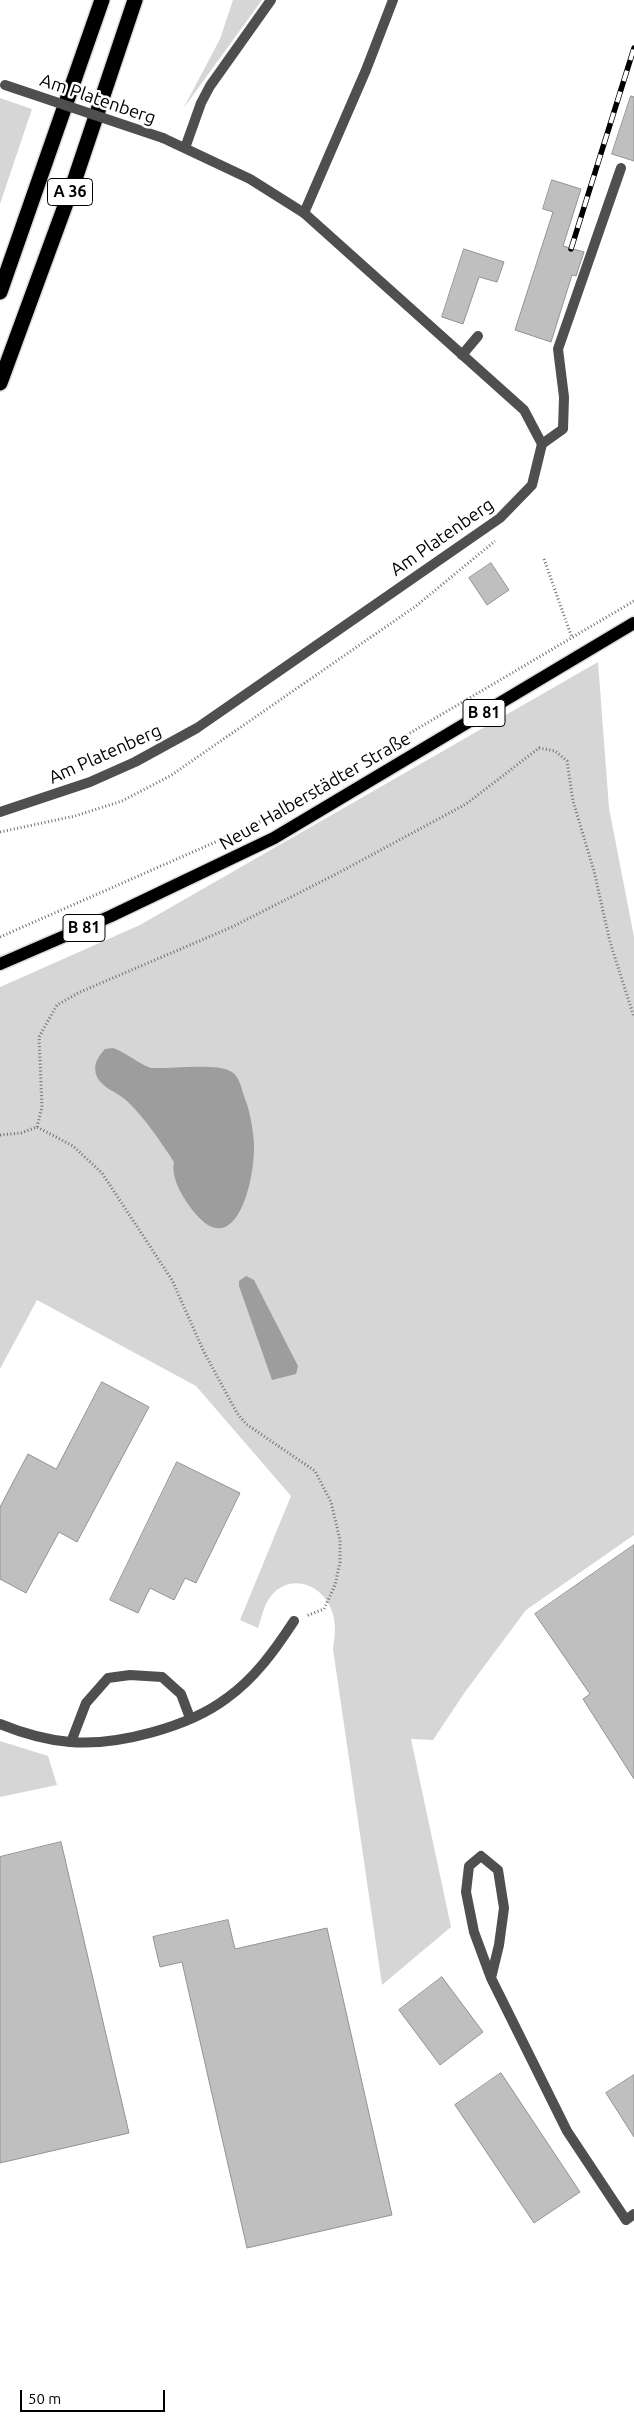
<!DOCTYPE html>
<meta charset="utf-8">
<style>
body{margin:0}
#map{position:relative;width:634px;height:2432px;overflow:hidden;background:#fff;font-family:Ubuntu,sans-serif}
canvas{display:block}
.scale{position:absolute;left:20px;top:2390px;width:145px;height:22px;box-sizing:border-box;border:2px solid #000;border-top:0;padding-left:6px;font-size:15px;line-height:18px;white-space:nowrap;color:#000;-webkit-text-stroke:4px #fff;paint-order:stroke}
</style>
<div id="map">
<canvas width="634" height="2432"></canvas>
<div class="scale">50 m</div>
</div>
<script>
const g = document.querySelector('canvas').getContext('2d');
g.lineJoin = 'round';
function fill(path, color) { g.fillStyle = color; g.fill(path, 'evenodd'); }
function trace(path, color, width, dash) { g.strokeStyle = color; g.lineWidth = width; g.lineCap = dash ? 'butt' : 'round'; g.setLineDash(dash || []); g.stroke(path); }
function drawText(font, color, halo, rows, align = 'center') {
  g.font = font + ' Ubuntu,sans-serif'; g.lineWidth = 5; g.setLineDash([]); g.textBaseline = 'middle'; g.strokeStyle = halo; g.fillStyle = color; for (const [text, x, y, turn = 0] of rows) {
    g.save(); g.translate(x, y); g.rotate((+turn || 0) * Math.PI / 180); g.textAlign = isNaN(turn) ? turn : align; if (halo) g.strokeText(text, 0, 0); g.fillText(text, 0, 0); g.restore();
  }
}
const green = new Path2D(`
 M233,0H262L183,109L220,39Z
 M0,98L32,109L0,204Z
 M598,662L609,808L634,937V1535L526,1610L465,1692L433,1740L411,1739L451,1927L382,1985L333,1649C335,1637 336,1626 333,1614C324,1582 285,1570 267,1602C263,1609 261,1620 258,1628L240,1620L291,1496L196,1386L37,1300L0,1369V987L140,925Z
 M0,1741L48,1756L57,1785L0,1797Z`);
const water = new Path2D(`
 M113,1048C127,1053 137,1063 151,1068C169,1069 216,1063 230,1071C239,1075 241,1087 244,1096C250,1111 253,1128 254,1144C255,1185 233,1270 188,1204C180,1192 171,1176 174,1162C160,1141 146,1119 127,1101C118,1092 103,1089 97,1077C92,1065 98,1057 105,1049Z
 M246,1276L254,1280L298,1366L296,1374L272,1380L239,1286V1281Z`);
const building = new Path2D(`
 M631,96L634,97V161L612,154Z
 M552,180L581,189L563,246L584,252L576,276L572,275L551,342L515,330L553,212L543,209Z
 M464,249L504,262L497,282L479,277L463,324L442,317Z
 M491,563L509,590L487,605L469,578Z
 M102,1382L149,1407L77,1542L59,1532L26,1593L0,1579V1507L28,1454L56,1469Z
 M177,1462L240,1493L196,1583L185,1578L174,1600L150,1588L138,1613L110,1600Z
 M634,1545V1779L583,1699L590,1694L535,1614Z
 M61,1842L129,2133L0,2163V1857Z
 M228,1920L235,1949L327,1928L392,2215L247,2248L182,1962L160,1967L153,1937Z
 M442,1977L483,2032L440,2065L399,2010Z
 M501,2073L580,2192L534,2223L455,2105Z
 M634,2075V2137L606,2093Z`);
const path = new Path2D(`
 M544,559L572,638
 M0,832L75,816L122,801L170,776L416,606L495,541
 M0,937L254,825L634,601
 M37,1127L42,1107L39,1037L57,1005L80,992L232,927L340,872L466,804L539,748L555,751L567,761L573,801L594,871L610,942L634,1017
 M0,1135L21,1133L37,1127L73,1146L102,1173L172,1280L204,1352L237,1413L246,1424L315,1471L331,1502L340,1540V1562L335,1585L324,1609L306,1616`);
const lane = new Path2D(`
 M304,213L366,70L393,0
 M462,355L478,336
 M542,444L563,429L564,397L558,349L621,168
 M71,1742L86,1703L108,1678L130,1675L162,1677L181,1694L190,1718
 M491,1978L499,1945L504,1908L498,1870L481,1856L469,1866L466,1892L474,1932L491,1978L567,2131L626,2220L634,2214`);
const street = new Path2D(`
 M185,148L201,103L210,86L271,0
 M0,812L90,782L135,762L197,728L500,518L532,485L542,444L524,410L304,213L250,179L163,138
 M0,1724C22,1733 46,1740 70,1742C117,1746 189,1727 227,1698C255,1678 275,1650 294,1621`);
const primary = new Path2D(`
 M0,964L111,916L274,838L634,623`);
const highway = new Path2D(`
 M0,292L102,0
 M0,383L76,176L135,0`);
const rail = new Path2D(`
 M571,249L634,48`);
const streetBridge = new Path2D(`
 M5,85L163,138`);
const shields = [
 [70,192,45],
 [484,713,42],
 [84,928,42]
];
const shieldNames = [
 ["A 36",70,192],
 ["B 81",484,713],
 ["B 81",84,928]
];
const streetNames = [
 ["Am Platenberg",98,99,19],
 ["Am Platenberg",442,537,-35],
 ["Am Platenberg",105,754,-24],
 ["Neue Halberstädter Straße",315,791,-30]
];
fill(green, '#d6d6d6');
fill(water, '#9d9d9d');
fill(building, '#bfbfbf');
trace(building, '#939393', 1);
trace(primary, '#dbdbdb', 15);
trace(highway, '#dbdbdb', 18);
trace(path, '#717171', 3, [1, 2.5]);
trace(lane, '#4f4f4f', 10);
trace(street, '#4f4f4f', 10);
trace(primary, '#000', 12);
trace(highway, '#000', 15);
trace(rail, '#000', 5.5);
trace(rail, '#fff', 4, [11]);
trace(streetBridge, '#4f4f4f', 10);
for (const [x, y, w] of shields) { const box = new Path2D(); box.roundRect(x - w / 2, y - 13.5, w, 27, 4); g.fillStyle = '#fff'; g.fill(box); trace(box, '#000', 1); }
drawText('bold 16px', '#000', null, shieldNames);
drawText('18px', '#000', '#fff', streetNames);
</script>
